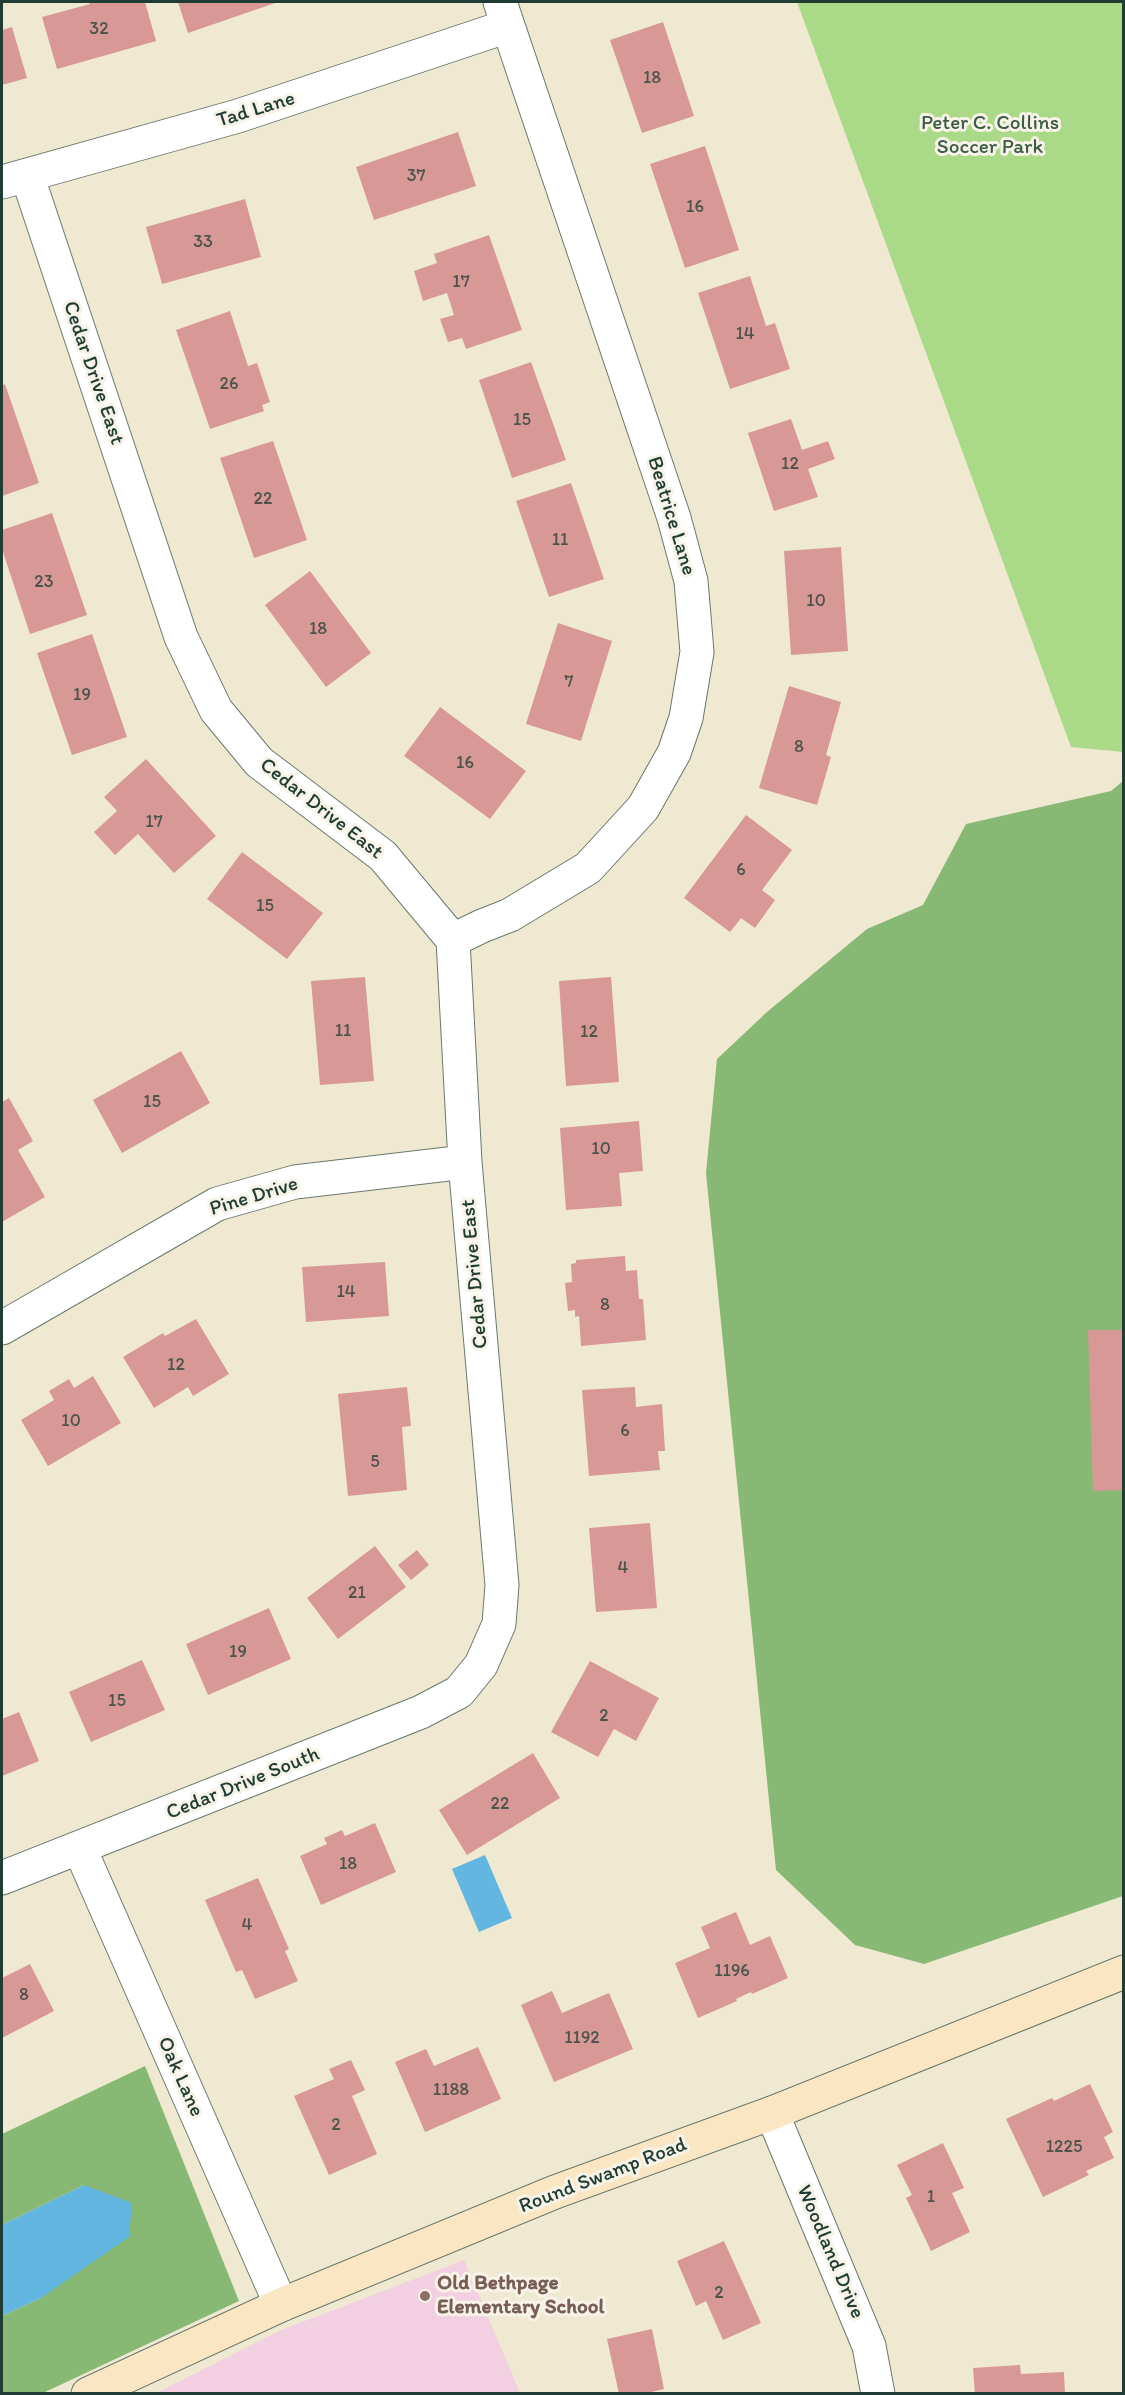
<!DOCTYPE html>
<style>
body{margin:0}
#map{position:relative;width:1125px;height:2395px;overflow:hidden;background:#f0e9d2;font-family:Itim,sans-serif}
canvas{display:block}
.frame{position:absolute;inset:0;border:3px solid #1f3d34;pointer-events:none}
</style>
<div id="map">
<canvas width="1125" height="2395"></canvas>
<div class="frame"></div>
</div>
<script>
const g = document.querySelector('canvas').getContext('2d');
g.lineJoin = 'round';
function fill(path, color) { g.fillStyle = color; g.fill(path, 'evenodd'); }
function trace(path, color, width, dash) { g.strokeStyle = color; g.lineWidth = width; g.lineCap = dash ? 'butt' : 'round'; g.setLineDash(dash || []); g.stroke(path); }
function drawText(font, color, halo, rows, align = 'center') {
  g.font = font + ' Itim,sans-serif'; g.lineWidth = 6; g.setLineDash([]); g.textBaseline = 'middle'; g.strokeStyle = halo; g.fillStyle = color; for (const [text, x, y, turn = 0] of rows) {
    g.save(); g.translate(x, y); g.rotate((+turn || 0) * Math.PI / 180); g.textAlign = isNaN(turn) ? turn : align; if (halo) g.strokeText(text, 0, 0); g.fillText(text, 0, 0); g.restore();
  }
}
const built = new Path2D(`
 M464,2260L520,2393H156L279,2331Z`);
const green = new Path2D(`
 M797,2H1123V752L1071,747Z`);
const forest = new Path2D(`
 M1123,781V1896L924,1964L855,1945L776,1870L706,1173L717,1059L767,1012L867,929L923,905L966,824L1111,791Z
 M145,2066L239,2301L43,2393H2V2316L41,2298L84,2185L2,2225V2134Z`);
const water = new Path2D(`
 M485,1855L512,1918L479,1932L452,1869Z
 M84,2185L132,2203L129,2237L41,2298L2,2316V2225Z`);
const building = new Path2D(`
 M89,2H145L156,41L57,69L42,17L90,4Z
 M178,2H278L188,33Z
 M663,22L694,116L642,133L610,40Z
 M12,27L27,78L2,85V30Z
 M458,132L476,186L374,220L356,167Z
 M705,146L739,250L685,268L650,164Z
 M245,199L261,257L162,284L146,227Z
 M489,235L522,330L466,349L462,338L448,342L440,319L454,315L447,293L423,301L414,271L437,263L434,254Z
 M750,276L766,326L775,323L790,369L730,389L698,293Z
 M230,311L248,366L257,363L270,402L262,405L264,411L210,429L176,330Z
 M531,362L566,460L512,478L479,380Z
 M5,384L39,483L2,496V386Z
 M791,419L802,450L828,441L835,459L808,469L818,497L774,511L748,433Z
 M273,441L307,540L254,558L220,458Z
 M571,483L604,579L549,597L516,501Z
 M52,513L87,615L30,634L2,549V530Z
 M841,547L848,651L791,655L784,551Z
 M310,571L371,653L326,687L265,605Z
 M558,623L612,641L581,741L526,724Z
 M92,634L127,737L72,755L37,653Z
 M789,686L841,702L826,755L831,757L817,805L759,788Z
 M440,707L526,771L490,819L404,756Z
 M146,759L216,836L174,873L138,834L115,855L94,832L117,811L104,797Z
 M746,815L792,850L762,890L775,900L755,928L741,918L730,932L684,898Z
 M242,852L323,913L287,959L207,899Z
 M365,977L374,1081L320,1085L311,981Z
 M611,977L619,1082L566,1086L559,981Z
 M181,1051L210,1103L122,1153L93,1100Z
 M9,1098L33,1141L18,1150L45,1197L2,1222V1102Z
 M639,1121L643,1171L619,1173L622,1206L566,1210L560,1128Z
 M625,1256L626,1271L637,1270L639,1299H643L646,1340L581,1346L579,1316L575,1317V1310L568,1311L565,1283L572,1282L571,1264L576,1263V1260Z
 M385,1262L389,1316L306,1322L302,1267Z
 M196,1319L229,1374L193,1396L188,1387L154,1408L123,1357L163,1333L165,1336Z
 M1088,1330H1124V1490L1093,1491Z
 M93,1376L121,1423L48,1466L21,1420L54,1400L49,1391L69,1379L74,1388Z
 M407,1387L411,1426L402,1427L407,1490L348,1496L338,1394Z
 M635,1387L636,1407L662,1404L665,1451H658L660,1470L589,1476L582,1390Z
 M650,1523L657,1608L596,1612L589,1528Z
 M375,1546L406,1587L338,1639L307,1598Z
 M417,1550L429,1565L411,1580L398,1565Z
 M269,1608L291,1659L208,1695L186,1644Z
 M142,1660L165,1710L91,1742L69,1692Z
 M590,1661L659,1698L636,1741L614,1729L598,1757L551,1732Z
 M19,1712L39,1761L2,1776V1719Z
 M533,1753L560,1798L467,1855L439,1810Z
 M375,1823L396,1872L321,1905L300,1856L327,1844L324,1838L342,1830L345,1836Z
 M258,1878L289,1949L285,1951L298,1981L255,1999L242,1970L236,1972L205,1900Z
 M736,1912L750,1945L770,1936L788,1978L752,1994L751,1992L736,1999L737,2001L698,2018L675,1963L710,1948L701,1927Z
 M30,1964L54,2011L2,2038V1978Z
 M552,1991L562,2013L609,1993L633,2049L554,2082L521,2005Z
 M478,2047L501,2099L425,2132L395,2062L426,2049L434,2066Z
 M351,2060L365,2090L352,2096L377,2154L329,2175L294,2096L334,2079L329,2069Z
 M1090,2084L1113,2132L1104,2137L1114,2158L1086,2171L1089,2175L1043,2197L1006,2119L1052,2098L1054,2101Z
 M943,2143L964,2188L952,2193L970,2232L931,2251L906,2198L912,2195L897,2165Z
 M724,2241L761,2323L723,2340L706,2301L696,2306L677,2261Z
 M652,2329L664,2389L642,2394H619L607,2339Z
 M1020,2365L1021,2374L1064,2372L1065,2394H975L973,2368Z`);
const minor = new Path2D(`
 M2,182L238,116L508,26
 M453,940L482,926L510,915L588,868L643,808L674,753L686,718L697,652L691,581L674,518L500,2
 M2,1328L217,1204L295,1182L465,1162
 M80,1849L281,2305
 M2,1878L421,1712L459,1692L481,1665L499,1624L502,1585L465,1162L453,940L383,856L259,762L216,710L181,637L27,175
 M772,2113L869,2346L878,2394`);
const secondary = new Path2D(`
 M88,2394L281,2305L555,2192L772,2113L1124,1972`);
const markers = [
 [425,2296,6,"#8d6e63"]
];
const numberNames = [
 ["32",99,29],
 ["18",652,78],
 ["37",416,176],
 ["16",695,207],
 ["33",203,242],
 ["17",461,282],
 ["14",745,334],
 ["26",229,384],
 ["15",522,420],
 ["12",790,464],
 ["22",263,499],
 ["11",560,540],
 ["23",44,582],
 ["10",816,601],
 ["18",318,629],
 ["7",569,682],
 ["19",82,695],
 ["8",799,747],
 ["16",465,763],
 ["17",154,822],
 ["6",741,870],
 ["15",265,906],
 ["11",343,1031],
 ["12",589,1032],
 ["15",152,1102],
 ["10",601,1149],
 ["14",346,1292],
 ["8",605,1305],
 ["12",176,1365],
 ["10",71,1421],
 ["6",625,1431],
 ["5",375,1462],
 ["4",623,1568],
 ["21",357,1593],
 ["19",238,1652],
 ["15",117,1701],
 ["2",604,1716],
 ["22",500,1804],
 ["18",348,1864],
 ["4",247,1925],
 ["1196",732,1971],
 ["8",24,1995],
 ["1192",582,2038],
 ["1188",451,2090],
 ["2",336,2125],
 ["1225",1064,2147],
 ["1",931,2197],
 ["2",719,2293]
];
const streetNames = [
 ["Tad Lane",256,110,-17],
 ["Cedar Drive East",93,373,71],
 ["Beatrice Lane",671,516,73],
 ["Cedar Drive East",321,809,38],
 ["Pine Drive",254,1197,-17],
 ["Cedar Drive East",475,1274,-95],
 ["Cedar Drive South",243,1784,-22],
 ["Oak Lane",180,2077,66],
 ["Round Swamp Road",603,2176,-21],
 ["Woodland Drive",830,2252,67]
];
const parkNames = [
 ["Peter C. Collins",990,124],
 ["Soccer Park",990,148]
];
const educationNames = [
 ["Old Bethpage",437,2284],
 ["Elementary School",437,2308]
];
fill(built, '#f2cfe1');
fill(green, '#aad987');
fill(forest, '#87b974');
fill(water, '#63b6df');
fill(building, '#d89895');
trace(minor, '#68796b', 35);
trace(secondary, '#68796b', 35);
trace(minor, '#fff', 33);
trace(secondary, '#fbe6c3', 33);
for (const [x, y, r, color] of markers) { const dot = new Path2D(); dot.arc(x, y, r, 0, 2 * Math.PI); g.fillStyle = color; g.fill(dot); trace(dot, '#f7f3e8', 2); }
drawText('18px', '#4d544c', null, numberNames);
drawText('21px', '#1f3d34', '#f7f3e8', streetNames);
drawText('21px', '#3b5c45', '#f7f3e8', parkNames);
drawText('bold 21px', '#785e54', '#f7f3e8', educationNames, 'left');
</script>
